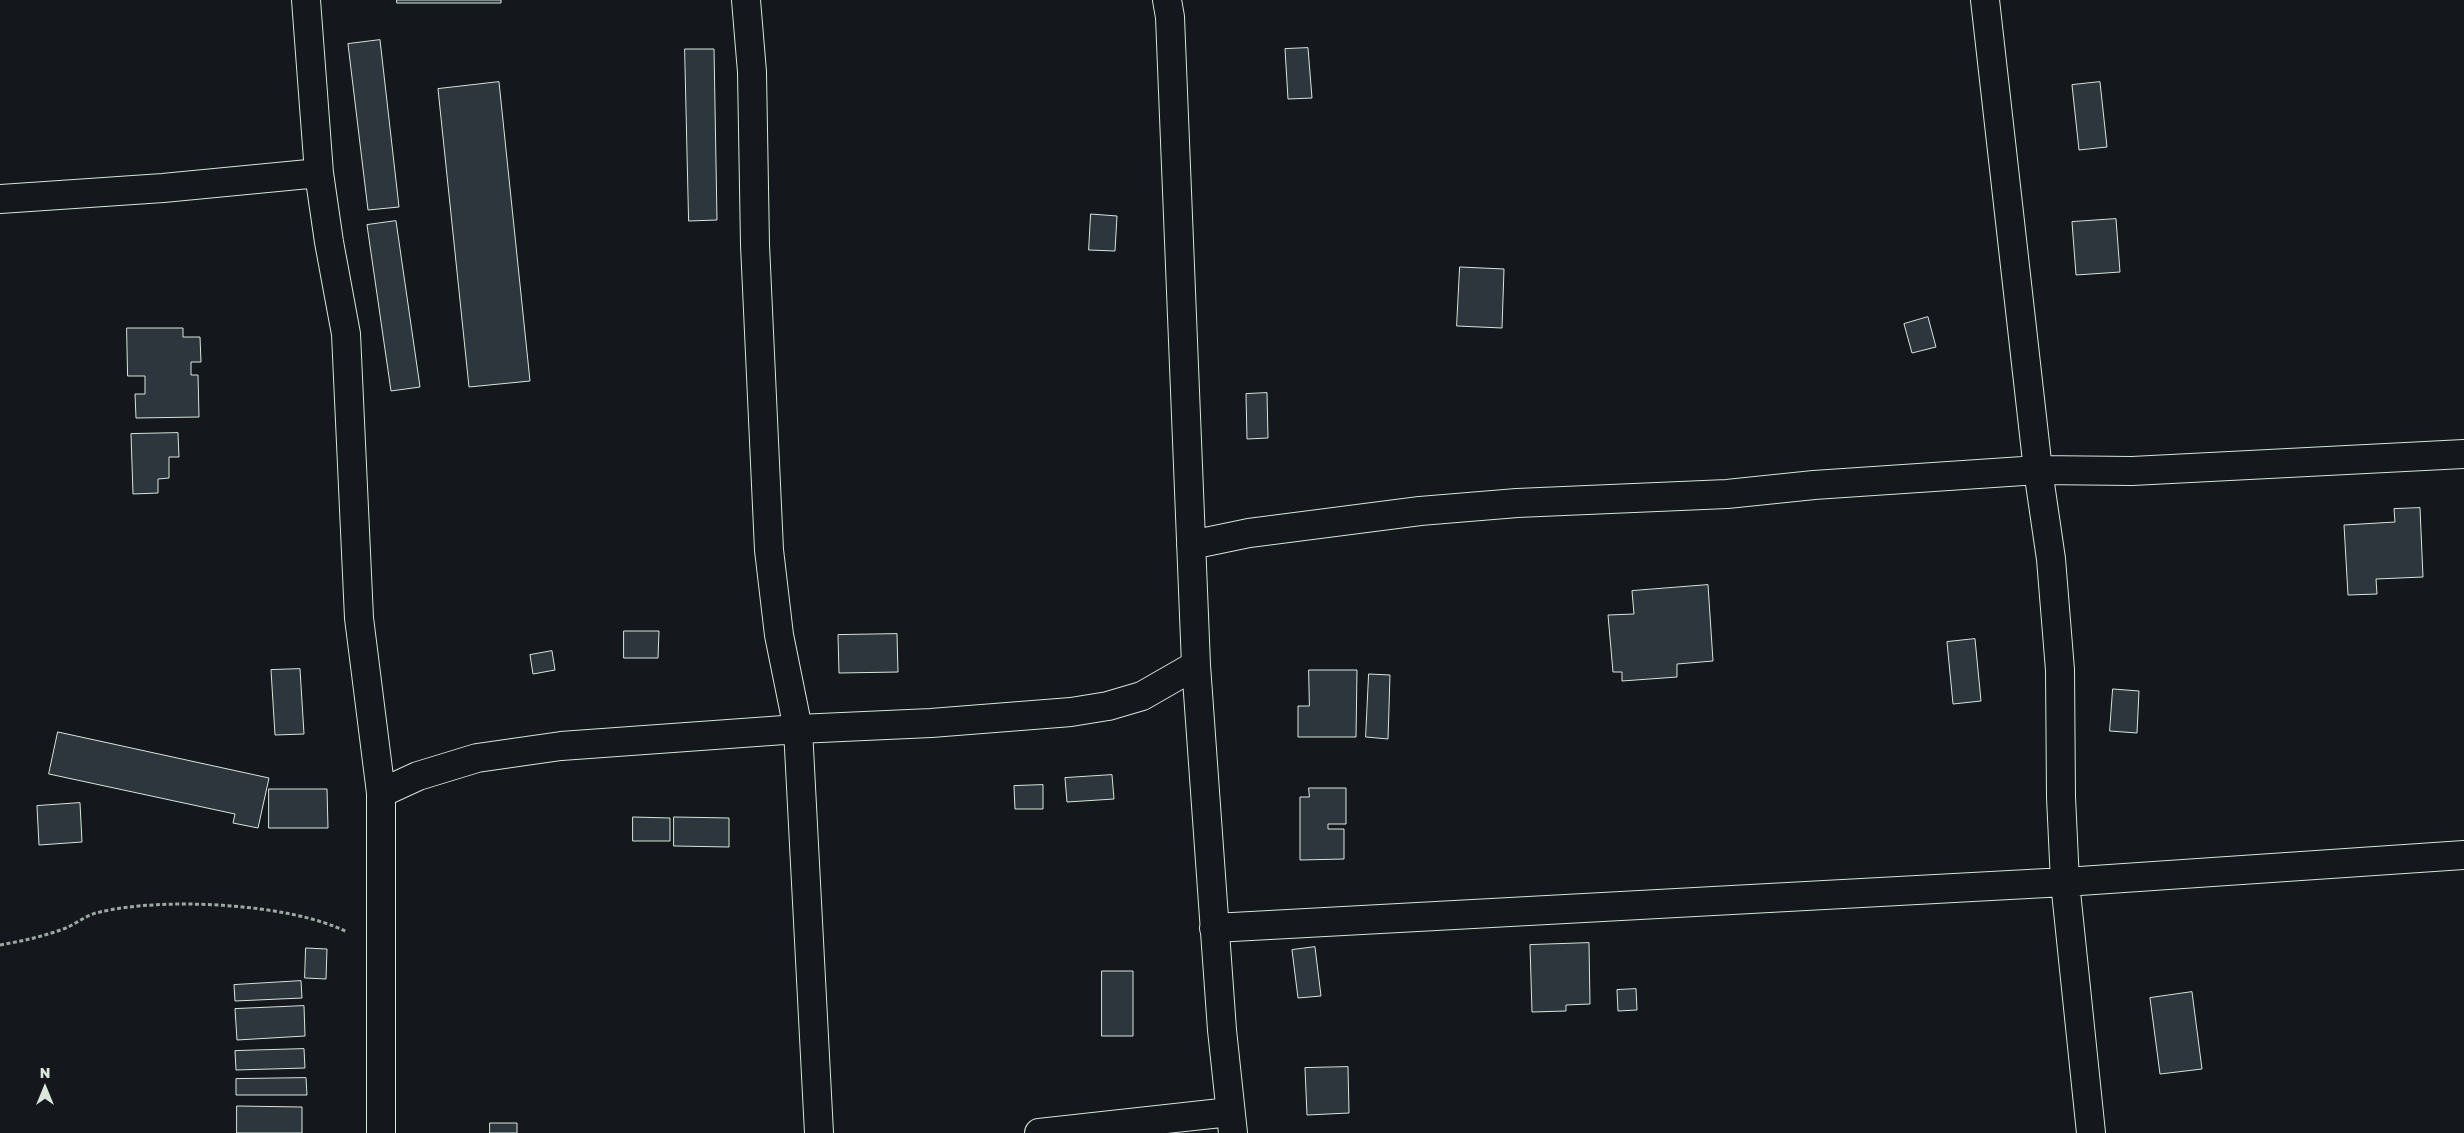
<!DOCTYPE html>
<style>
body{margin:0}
#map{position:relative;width:2464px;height:1133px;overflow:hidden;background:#14181c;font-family:"Golos Text",sans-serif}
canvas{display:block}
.north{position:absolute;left:20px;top:1063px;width:50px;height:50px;-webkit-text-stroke:4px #14181c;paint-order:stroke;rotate:0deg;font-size:14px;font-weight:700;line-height:20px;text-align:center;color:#d8e6dc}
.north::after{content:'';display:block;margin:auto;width:18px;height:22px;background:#d8e6dc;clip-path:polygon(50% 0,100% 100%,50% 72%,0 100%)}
</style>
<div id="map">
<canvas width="2464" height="1133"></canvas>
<div class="north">N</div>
</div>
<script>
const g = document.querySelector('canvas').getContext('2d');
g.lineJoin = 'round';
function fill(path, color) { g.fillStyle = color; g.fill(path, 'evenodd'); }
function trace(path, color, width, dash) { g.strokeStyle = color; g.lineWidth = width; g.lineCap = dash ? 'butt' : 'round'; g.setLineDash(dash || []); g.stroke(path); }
const building = new Path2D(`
 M397,0H501V3H397Z
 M380,40L399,207L368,210L348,44Z
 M1308,48L1312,98L1288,99L1285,49Z
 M685,49H714L717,220L689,221Z
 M499,82L530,381L469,387L438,89Z
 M2100,82L2107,147L2079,150L2072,85Z
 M1091,214L1117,216L1115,251L1089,250Z
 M2116,219L2120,272L2076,275L2072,222Z
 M396,221L420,387L391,391L367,225Z
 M1460,267L1504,269L1502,328L1457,326Z
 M1928,317L1936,347L1912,353L1904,324Z
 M127,328H183V337H200L201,362H191V375H198L199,417L136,418L135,394H145V376H128Z
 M1267,393L1268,438L1247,439L1246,394Z
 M178,433L179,457H169V478L158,479V493L133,494L131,434Z
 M2420,508L2423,577L2376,579L2377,594L2348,595L2344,525L2395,522L2394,509Z
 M1708,585L1713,661L1677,664V677L1622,681V672H1613L1608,615L1634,614L1632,591Z
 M624,631H659L658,658H624Z
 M897,634L898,672L839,673L838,635Z
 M1975,639L1981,701L1953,704L1947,642Z
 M552,651L555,670L533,674L530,655Z
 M300,669L304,734L275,735L271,670Z
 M1309,670H1357L1356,737H1298V706H1309Z
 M1369,674L1390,675L1388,739L1366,737Z
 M2113,689L2139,691L2137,733L2110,731Z
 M58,732L269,778L258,828L233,823L235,814L49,774Z
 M1112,775L1114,799L1067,802L1065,778Z
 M1043,785V809H1015L1014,786Z
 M1309,788H1346V824H1328V829H1344V859L1300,860V797H1309Z
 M269,789H327L328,828H269Z
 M80,803L82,842L39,845L37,806Z
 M633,817L670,818V841H633Z
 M674,817L729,818V847L674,846Z
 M1589,943L1590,1004L1566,1005V1011L1532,1012L1530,945Z
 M1315,947L1321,996L1298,998L1292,950Z
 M306,948L327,949L326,979L305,978Z
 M1102,971H1133V1036H1102Z
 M301,981L302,998L235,1001L234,985Z
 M1636,989L1637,1010L1618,1011L1617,990Z
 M2192,992L2202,1069L2160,1074L2150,998Z
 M304,1006L305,1036L237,1040L235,1009Z
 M304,1049L305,1068L236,1070L235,1051Z
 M1348,1067L1349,1113L1307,1115L1305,1068Z
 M306,1078L307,1095H236V1079Z
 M237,1106L302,1107V1133H237Z
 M490,1123H517V1133H490Z`);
const path = new Path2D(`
 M0,945C23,941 45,936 66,928C77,923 88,914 100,912C162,897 290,903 347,932`);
const minor = new Path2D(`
 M306,0L319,173L329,242L346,334L359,618L381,793V1133
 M746,0L752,72L755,245L769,550L779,635L798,729L819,1133
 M1167,0L1170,17L1196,665L1222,1030L1233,1133
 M1985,0L2038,470L2051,559L2060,670L2061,797L2065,882L2091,1133
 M0,199L163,188L319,173
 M1191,545L1249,533L1420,511L1517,503L1727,494L1814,485L2038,470L2132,471L2464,454
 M381,793L418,776L477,758L561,746L798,729L931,723L1071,712L1108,706L1142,696L1196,665
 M1214,928L2065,882L2464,855
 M1039,1133L1230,1112`);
fill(building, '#2c363c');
trace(building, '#d8e6dc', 1);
trace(minor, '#d8e6dc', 30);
trace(path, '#9da8a2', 3, [4, 2.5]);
trace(minor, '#14181c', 28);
</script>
